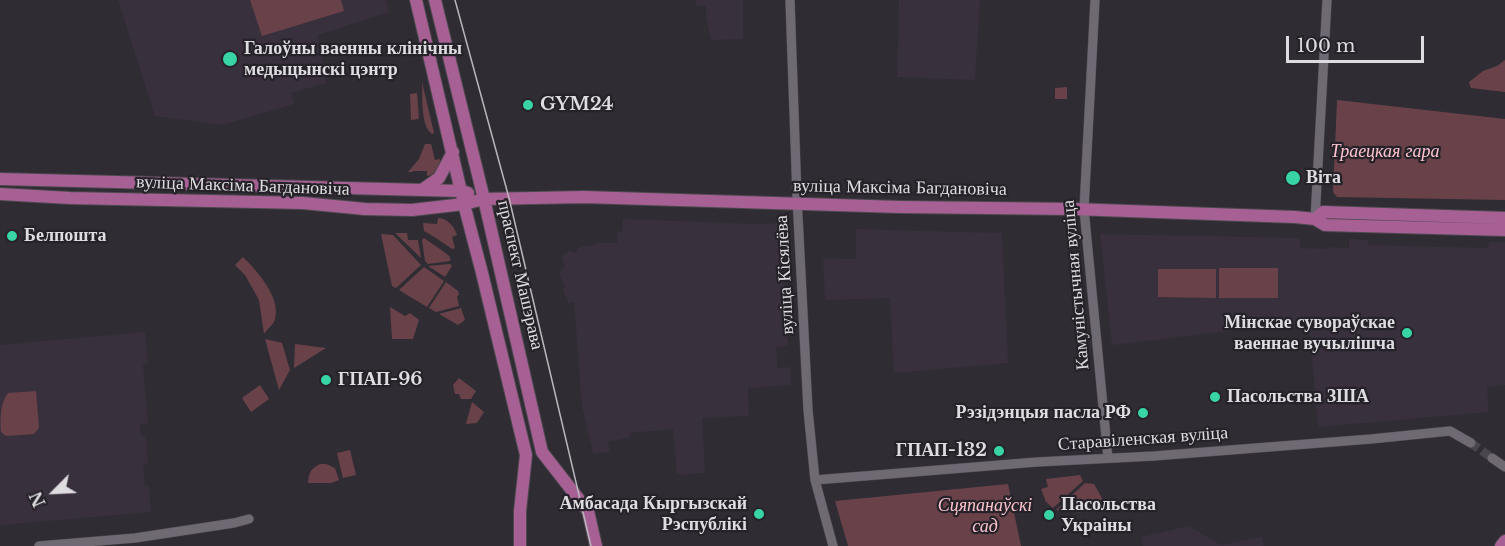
<!DOCTYPE html>
<meta charset="utf-8">
<style>
body{margin:0}
#map{position:relative;width:1505px;height:546px;overflow:hidden;background:#302c33;font-family:"Libre Baskerville",serif}
canvas{display:block}
.north{position:absolute;left:24px;top:462px;width:60px;height:60px;-webkit-text-stroke:4px #262229;paint-order:stroke;rotate:246deg;font-size:16px;font-weight:700;line-height:24px;text-align:center;color:#dfdce1}
.north::after{content:'';display:block;margin:auto;width:21px;height:27px;background:#dfdce1;clip-path:polygon(50% 0,100% 100%,50% 72%,0 100%)}
.scale{position:absolute;left:1286px;top:36px;width:138px;height:27px;box-sizing:border-box;border:3px solid #dfdce1;border-top:0;padding-left:8px;font-size:18px;line-height:21px;white-space:nowrap;color:#dfdce1;-webkit-text-stroke:4px #262229;paint-order:stroke}
</style>
<div id="map">
<canvas width="1505" height="546"></canvas>
<div class="north">N</div>
<div class="scale">100 m</div>
</div>
<script>
const g = document.querySelector('canvas').getContext('2d');
g.lineJoin = 'round';
function fill(path, color) { g.fillStyle = color; g.fill(path, 'evenodd'); }
function trace(path, color, width, dash) { g.strokeStyle = color; g.lineWidth = width; g.lineCap = dash ? 'butt' : 'round'; g.setLineDash(dash || []); g.stroke(path); }
function drawText(font, color, halo, rows, align = 'center') {
  g.font = font + ' "Libre Baskerville",serif'; g.lineWidth = 4.5; g.setLineDash([]); g.textBaseline = 'middle'; g.strokeStyle = halo; g.fillStyle = color; for (const [text, x, y, turn = 0] of rows) {
    g.save(); g.translate(x, y); g.rotate((+turn || 0) * Math.PI / 180); g.textAlign = isNaN(turn) ? turn : align; if (halo) g.strokeText(text, 0, 0); g.fillText(text, 0, 0); g.restore();
  }
}
const built = new Path2D(`
 M118,0H386L389,12L318,35L326,83L291,93L294,104L223,125L155,116Z
 M696,0H743V39L711,40L706,17V6H696Z
 M899,0H980L975,80L897,77Z
 M623,219L755,224L780,223L788,346L776,347L777,358V368L790,367L791,385L748,388L749,416L702,418L705,473L677,475L673,429L629,433L630,437L608,442L610,452L593,454L582,406L574,302L568,303L563,289L565,287L559,273L565,266L561,258L565,253L570,251L575,253L580,246H596V243H618L617,232L622,231Z
 M856,229L1002,233L1008,363L894,373L890,298L825,300L823,258L856,259Z
 M1100,234L1300,238V248L1329,249V247L1349,248V239L1368,240L1369,245L1488,248L1489,242H1505V385L1487,387L1489,412L1318,427L1309,323L1244,329L1112,345Z
 M145,332L148,363L143,364L148,423L140,424L141,436H146L148,463L143,464L145,486H149L151,512L0,525V345Z
 M1189,526L1221,545L1262,537L1264,546H1143L1141,537Z`);
const green = new Path2D(`
 M250,0H341L344,11L262,36Z
 M1505,60V92L1471,88L1469,82L1483,71L1497,66Z
 M422,82L434,133L432,134C420,125 423,97 422,82Z
 M1067,87V99H1055V88Z
 M417,93L419,118L418,119L411,120L410,94Z
 M1337,100L1505,119V200L1337,197L1333,192Z
 M425,144H431L435,160L440,159C440,168 436,175 427,176V171H413L412,172H408L419,159Z
 M438,218C447,218 455,227 457,235L452,237L455,248L452,249L436,238L424,231L423,223L437,224Z
 M395,233H407L408,240H418L421,258Z
 M381,234L393,235L421,265L396,288L392,286Z
 M424,238L447,254L450,257V261L428,264L425,261L422,240Z
 M243,257C257,271 281,297 275,319C274,324 267,329 264,334L259,300L245,275L235,265Z
 M450,264L452,266L445,277L428,266Z
 M424,267L444,281L427,307L399,290Z
 M1219,268H1278V298H1219Z
 M1158,269H1216V298L1158,297Z
 M446,282L458,291L459,295L457,296L459,306L436,312L429,308Z
 M390,307L405,316L410,313L419,320L413,339H392Z
 M461,308L465,320L458,325L439,314Z
 M265,339L282,343L290,370L279,390Z
 M295,344L326,348L294,368Z
 M459,378L476,391L471,399H461L459,394H455L453,385Z
 M260,385L269,399L251,412L242,398Z
 M36,391L39,428L34,434L6,436L1,432C0,420 0,403 8,393Z
 M472,402L484,412L477,423L466,424Z
 M350,450L356,475L343,478L337,453Z
 M320,464H326L335,468L339,480L331,483H308C309,473 310,469 320,464Z
 M1080,475L1083,481L1053,508L1046,502L1041,489L1048,487L1046,479Z
 M1085,483L1094,484L1107,507L1078,513L1077,509L1064,511L1056,510Z
 M1008,484L1021,546H848L835,501Z`);
const minorTunnel = new Path2D(`
 M1471,443L1492,458`);
const minor = new Path2D(`
 M790,0L797,197L808,410L815,480L833,546
 M1095,0L1084,209L1108,458
 M1315,219L1327,0
 M1492,458L1505,467
 M815,480L1037,462L1154,456L1371,439L1450,431L1471,443
 M39,546L135,538L234,523L249,519`);
const major = new Path2D(`
 M416,0L464,204L482,273L526,455L520,511V546
 M435,0L484,199L542,452L588,511L596,546
 M0,179L462,191L468,193
 M422,190L439,178L453,152
 M0,194L70,198L303,203L365,209L412,210L464,204L484,199L584,197L900,207L1073,209L1295,217L1315,219L1325,225L1505,230
 M1315,219L1323,212L1505,218
 M1501,546L1505,541`);
const tram = new Path2D(`
 M455,0L509,198L591,546`);
const markers = [
 [230,59,8,"#39d4a5"],
 [528,105,6,"#39d4a5"],
 [1293,178,8,"#39d4a5"],
 [12,236,6,"#39d4a5"],
 [1407,333,6,"#39d4a5"],
 [326,380,6,"#39d4a5"],
 [1215,397,6,"#39d4a5"],
 [1143,413,6,"#39d4a5"],
 [999,451,6,"#39d4a5"],
 [759,514,6,"#39d4a5"],
 [1049,515,6,"#39d4a5"]
];
const poiNames = [
 ["Галоўны ваенны клінічны",244,49],
 ["медыцынскі цэнтр",244,70],
 ["GYM24",540,105],
 ["Віта",1306,178],
 ["Белпошта",24,236],
 ["Мінскае сувораўскае",1395,323,"right"],
 ["ваеннае вучылішча",1395,344,"right"],
 ["ГПАП-96",338,380],
 ["Пасольства ЗША",1227,397],
 ["Рэзідэнцыя пасла РФ",1131,413,"right"],
 ["ГПАП-132",987,451,"right"],
 ["Амбасада Кыргызскай",747,504,"right"],
 ["Рэспублікі",747,525,"right"],
 ["Пасольства",1061,505],
 ["Украіны",1061,526]
];
const parkNames = [
 ["Траецкая гара",1385,152],
 ["Сцяпанаўскі",985,506],
 ["сад",985,527]
];
const streetNames = [
 ["вуліца Максіма Багдановіча",243,186,2],
 ["вуліца Максіма Багдановіча",900,188,1],
 ["праспект Машэрава",520,275,77],
 ["вуліца Кісялёва",785,275,-93],
 ["Камуністычная вуліца",1076,285,-95],
 ["Старавіленская вуліца",1143,439,-4]
];
fill(built, '#38303d');
fill(green, '#694249');
trace(minorTunnel, '#4a464d', 9, [9, 4.5]);
trace(minor, '#4c484e', 10);
trace(major, '#4c484e', 14);
trace(minor, '#6e6972', 9);
trace(major, '#a66094', 12);
trace(tram, '#b9b6bc', 1.5);
for (const [x, y, r, color] of markers) { const dot = new Path2D(); dot.arc(x, y, r, 0, 2 * Math.PI); g.fillStyle = color; g.fill(dot); trace(dot, '#262229', 2); }
drawText('bold 18px', '#dfdce1', '#262229', poiNames, 'left');
drawText('italic 18px', '#fdc4cd', '#262229', parkNames);
drawText('18px', '#dfdce1', '#262229', streetNames);
</script>
